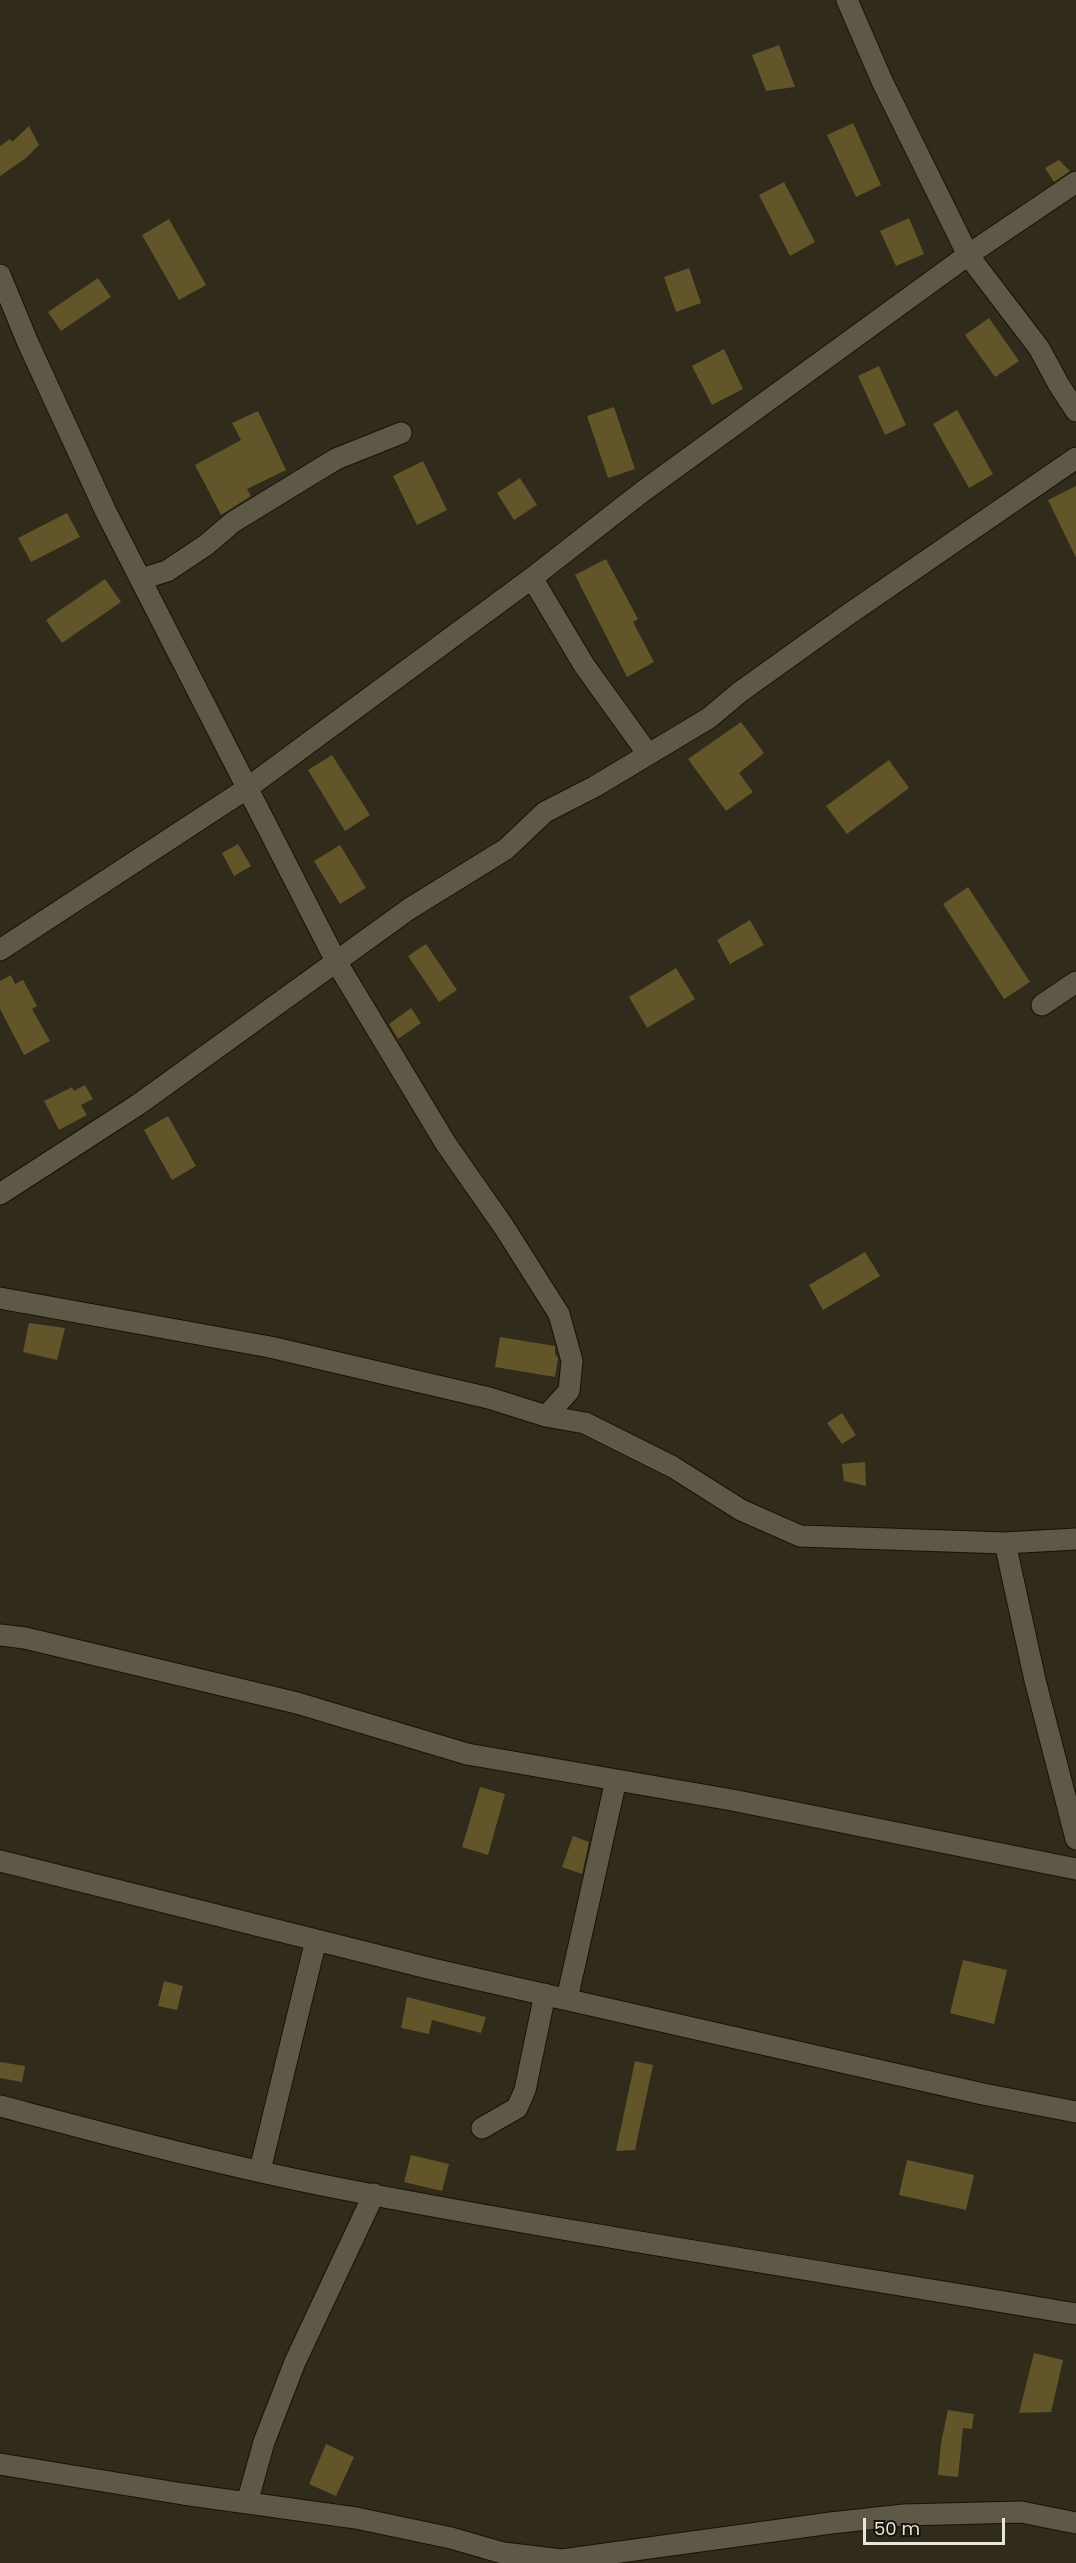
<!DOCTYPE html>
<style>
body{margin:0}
#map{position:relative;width:1076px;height:2563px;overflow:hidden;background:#302b1a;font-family:Poppins,sans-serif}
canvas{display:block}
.scale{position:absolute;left:863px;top:2518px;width:142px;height:27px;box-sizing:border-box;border:3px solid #e8e5db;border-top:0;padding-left:8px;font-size:18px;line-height:21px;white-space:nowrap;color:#e8e5db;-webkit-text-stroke:4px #16140c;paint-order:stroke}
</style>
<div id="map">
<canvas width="1076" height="2563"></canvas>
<div class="scale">50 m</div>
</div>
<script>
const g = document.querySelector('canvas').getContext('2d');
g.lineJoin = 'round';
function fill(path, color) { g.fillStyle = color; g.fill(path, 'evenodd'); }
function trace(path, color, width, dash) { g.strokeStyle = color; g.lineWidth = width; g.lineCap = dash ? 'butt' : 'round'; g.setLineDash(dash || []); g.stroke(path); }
const building = new Path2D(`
 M779,45L795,87L766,91L752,55Z
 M853,123L881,185L856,197L827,135Z
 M29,126L39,145L26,158L0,176V146L10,139L12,142Z
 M1059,160L1070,171L1054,182L1045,168Z
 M784,182L815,242L790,256L759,195Z
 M909,218L924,254L896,266L880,231Z
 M169,219L206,285L179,300L142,235Z
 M689,268L701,303L676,312L664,277Z
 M98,278L111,297L61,331L48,312Z
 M989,318L1019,361L995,377L965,335Z
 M724,349L743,389L712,405L692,366Z
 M879,366L906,425L885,435L858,376Z
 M614,407L635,469L608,478L587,416Z
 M957,410L993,474L969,488L933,424Z
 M258,411L286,470L247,489L251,496L221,515L195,465L241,440L232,423Z
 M423,461L447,510L417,525L393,476Z
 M520,478L537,505L514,520L497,493Z
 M1076,486V558L1048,500Z
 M67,513L80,537L31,562L18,538Z
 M606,559L638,619L633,622L654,662L627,677L575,575Z
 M105,579L121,602L62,643L46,620Z
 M741,722L764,753L739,773L753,792L726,811L688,759Z
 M332,755L370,815L345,831L308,770Z
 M889,760L909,788L847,834L826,806Z
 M238,844L251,866L234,876L222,853Z
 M340,845L366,888L340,904L314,861Z
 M968,887L1030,982L1004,999L943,904Z
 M750,920L764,945L730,964L717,940Z
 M426,944L457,990L439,1002L408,956Z
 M676,968L695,999L647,1028L629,997Z
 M11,975L15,984L23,980L37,1006L32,1009L50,1041L24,1055L0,1009V981Z
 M411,1008L421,1023L398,1039L389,1024Z
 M85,1085L93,1099L81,1105L87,1115L59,1130L44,1101L72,1087L74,1091Z
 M168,1116L196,1166L172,1180L144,1130Z
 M865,1252L880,1276L823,1310L809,1285Z
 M29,1323L65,1328L57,1360L23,1352Z
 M500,1337L555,1346V1354L558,1358L555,1377L495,1367Z
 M842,1413L856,1435L842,1444L827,1423Z
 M865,1462L866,1486L844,1481L842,1464Z
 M480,1787L505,1794L488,1855L462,1847Z
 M573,1836L589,1842L582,1874L562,1867Z
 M963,1960L1007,1970L994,2024L950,2013Z
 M164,1981L183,1986L177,2010L158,2006Z
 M407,1997L486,2017L481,2033L432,2020L429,2034L401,2028Z
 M635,2061L653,2065L635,2150L616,2151Z
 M0,2062L25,2066L22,2082L0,2078Z
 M411,2155L449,2164L442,2191L404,2182Z
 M907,2160L974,2175L966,2210L899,2195Z
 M1034,2353L1063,2360L1051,2412L1019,2413Z
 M948,2410L974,2414L972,2429L963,2428L958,2477L938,2475L941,2443Z
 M326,2444L354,2457L336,2496L309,2484Z`);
const minor = new Path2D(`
 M847,0L882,81L968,255L1039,348L1059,385L1076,411
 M0,275L28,343L106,512L337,963L446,1144L504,1227L559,1314L572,1361L569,1391L546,1416L585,1423L673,1467L741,1510L800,1536L1005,1543L1076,1539
 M532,578L584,665L648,754
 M141,579L167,571L206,545L233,522L336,459L401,433
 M0,950L246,789L532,578L642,492L968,255L1076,182
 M1042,1005L1076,982
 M0,1194L139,1104L409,909L506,849L545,812L594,787L709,718L740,692L849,614L1076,458
 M0,1298L270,1347L489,1398L546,1416
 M1005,1543L1035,1680L1076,1839
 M0,1635L25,1638L297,1703L467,1754L732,1800L1076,1869
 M0,1861L432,1969L983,2094L1076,2112
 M567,1999L616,1780
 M0,2106C110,2135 221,2165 332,2187C579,2235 828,2272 1076,2314
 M482,2128L517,2108L525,2090L545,1994
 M260,2170L316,1940
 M0,2464L183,2494L356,2518L451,2538L503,2553L562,2560L831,2523L904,2515L1021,2512L1076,2523
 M247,2503L264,2442L295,2362L374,2194`);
fill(building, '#625529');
trace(minor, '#181305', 23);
trace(minor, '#5e5947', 21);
</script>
